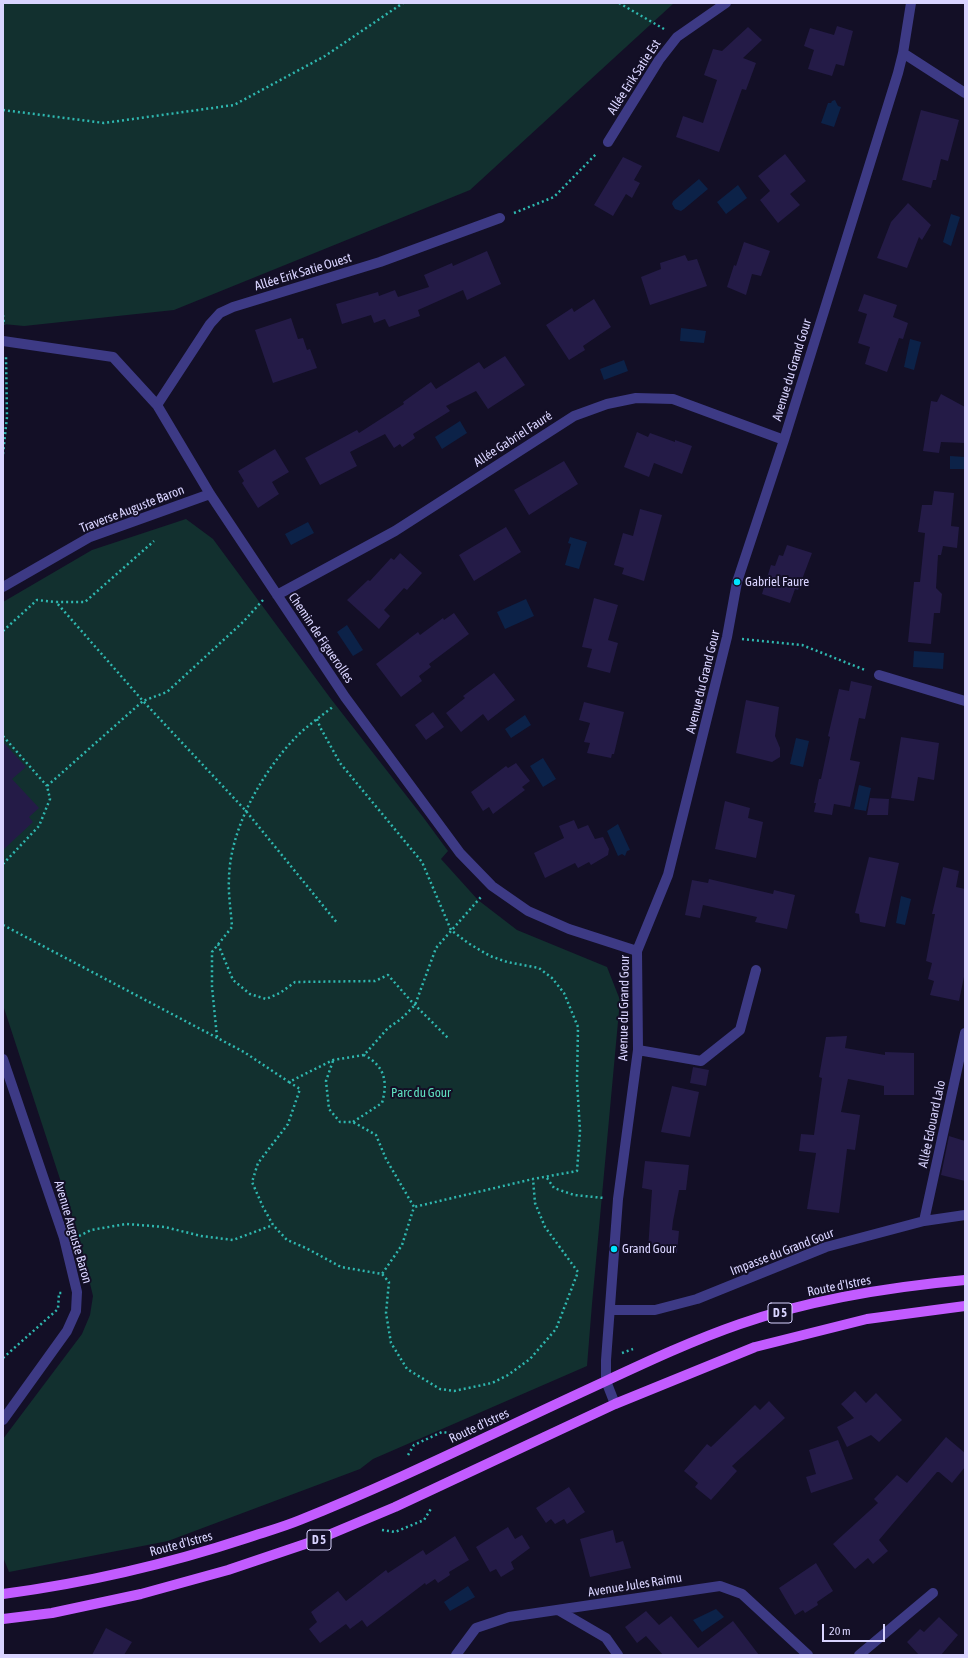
<!DOCTYPE html>
<meta charset="utf-8">
<style>
body{margin:0}
#map{position:relative;width:968px;height:1658px;overflow:hidden;background:#130f26;font-family:"Asap Condensed",sans-serif}
canvas{display:block}
.frame{position:absolute;inset:0;border:4px solid #d9d4ff;pointer-events:none}
.scale{position:absolute;left:822px;top:1624px;width:63px;height:18px;box-sizing:border-box;border:2px solid #d9d4ff;border-top:0;padding-left:5px;font-size:12px;line-height:14px;white-space:nowrap;color:#d9d4ff;-webkit-text-stroke:3px #130f26;paint-order:stroke}
</style>
<div id="map">
<canvas width="968" height="1658"></canvas>
<div class="frame"></div>
<div class="scale">20 m</div>
</div>
<script>
const g = document.querySelector('canvas').getContext('2d');
g.lineJoin = 'round';
function fill(path, color) { g.fillStyle = color; g.fill(path, 'evenodd'); }
function trace(path, color, width, dash) { g.strokeStyle = color; g.lineWidth = width; g.lineCap = dash ? 'butt' : 'round'; g.setLineDash(dash || []); g.stroke(path); }
function drawText(font, color, halo, rows, align = 'center') {
  g.font = font + ' "Asap Condensed",sans-serif'; g.lineWidth = 4; g.setLineDash([]); g.textBaseline = 'middle'; g.strokeStyle = halo; g.fillStyle = color; for (const [text, x, y, turn = 0] of rows) {
    g.save(); g.translate(x, y); g.rotate((+turn || 0) * Math.PI / 180); g.textAlign = isNaN(turn) ? turn : align; if (halo) g.strokeText(text, 0, 0); g.fillText(text, 0, 0); g.restore();
  }
}
const green = new Path2D(`
 M3,3H674L470,190L174,310L24,326L3,324Z
 M186,519L213,539L331,699L423,817L448,851L441,859L478,900L517,930L607,967L620,1000L592,1304L587,1366L373,1459L360,1469L168,1541L9,1572L3,1557V1439L82,1334L90,1315L93,1296L78,1234L3,1005V602L92,550Z`);
const water = new Path2D(`
 M835,100L838,106L841,107L834,127L821,123L828,103H831L832,101Z
 M699,179L708,189L684,209L681,211L675,209L672,204L673,201Z
 M738,185L747,198L726,214L717,202Z
 M951,214L960,217L951,246L943,242Z
 M681,328L706,331L704,343L680,341Z
 M910,339L921,342L914,370L904,367Z
 M624,360L628,371L604,380L600,369Z
 M460,421L467,433L442,449L435,437Z
 M950,456L965,457V469H950Z
 M308,522L314,533L291,545L285,534Z
 M570,537L587,542L579,569L565,565L571,544L568,543Z
 M526,599L534,616L505,629L497,612Z
 M347,625L363,650L353,656L337,632Z
 M914,651L944,653L943,669L913,667Z
 M525,715L531,725L511,738L505,729Z
 M796,738L809,741L803,767L790,764Z
 M543,758L556,779L543,787L530,766Z
 M859,785L871,788L866,811L854,809Z
 M618,824L630,850L627,851L625,856L622,854L618,856L607,831Z
 M901,896L911,899L905,925L896,923Z
 M468,1586L475,1597L450,1611L444,1602Z
 M716,1609L724,1617L702,1632L693,1620Z`);
const building = new Path2D(`
 M837,26L853,31L844,66L836,64L832,76L808,69L814,50L804,46L810,28L834,35Z
 M748,27L762,40L743,58L756,63L746,90L742,89L719,152L676,137L683,116L703,123L717,80L704,75L713,49L722,51Z
 M921,110L959,120L948,161L941,159L936,180H933L931,188L902,180Z
 M785,154L806,181L790,194L800,205L778,223L760,200L770,191L758,176Z
 M623,157L642,166L634,180L640,183L632,198L626,194L613,216L594,205Z
 M908,203L931,225L922,240L919,237L907,268L877,258L891,222Z
 M744,242L770,251L761,276L752,274L746,295L727,287L734,265L736,266Z
 M487,251L501,284L467,300L463,290L418,310L420,316L389,327L385,319L374,323L371,315L342,324L336,304L378,292L379,296L395,290L398,297L429,287L424,275L452,263L453,266Z
 M685,255L688,261L697,259L707,286L650,305L641,277L661,269L660,263Z
 M864,294L897,305L893,317L908,323L903,339L899,338L887,372L865,364L870,347L858,343L867,314L858,311Z
 M594,299L611,327L583,346L585,350L569,360L546,325L572,308L574,312Z
 M291,318L298,339L303,338L307,350L310,349L317,368L273,383L255,330Z
 M505,356L525,385L488,409L476,391L446,406L450,411L413,434L415,438L402,447L400,444L394,448L385,434L350,452L357,466L320,485L305,458L357,430L359,433L404,404L403,402L431,382L436,389L479,362L484,369Z
 M941,394L965,407V443L941,442L939,453L923,451L931,401L937,402Z
 M637,432L648,437L650,433L675,442V440L692,446L682,474L654,463L649,477L624,467Z
 M275,449L289,472L272,482L279,494L258,508L242,483L244,481L238,471Z
 M564,461L578,484L529,515L514,490Z
 M934,491L954,493L951,526L959,527L957,548L943,546L941,555H938L936,588L942,594L940,613H934L931,644L908,642L914,582H920L925,533L918,532L922,505H932Z
 M640,509L662,515L644,581L622,574L624,568L614,565L623,533L633,536Z
 M506,527L521,552L474,581L459,555Z
 M787,545L812,553L798,590L795,589L790,603L762,594L771,565L775,566L779,555L783,556Z
 M400,553L422,573L407,590L404,588L384,610L390,616L379,629L347,600L368,580L370,581L391,558L394,560Z
 M594,598L618,605L608,640L618,643L610,673L587,667L592,649L582,647Z
 M454,613L469,634L429,664L431,667L419,676L422,681L401,697L376,664L418,632L420,635L443,618L444,620Z
 M494,673L515,700L488,721L483,714L461,732L446,713L465,698L463,696Z
 M851,681L872,686L865,719L859,718L850,760L860,762L850,807L834,804L832,815L814,812L816,803H814L819,779H821L830,737L828,736L839,689L849,691Z
 M746,700L779,707L775,736L780,748V757L772,762L736,753Z
 M584,702L624,712L614,754H612L611,758L587,753L590,743L584,742L590,723L579,720Z
 M433,712L444,727L426,740L415,725Z
 M901,737L939,743L934,780L918,777L914,801L891,798Z
 M3,742L26,767L12,779L39,808L29,817L33,822L3,850Z
 M516,763L530,781L522,787L525,790L493,814L489,807L483,811L471,792L506,766L508,768Z
 M870,798L889,799L888,815H867Z
 M725,801L750,808L748,818L763,822L756,858L715,849Z
 M574,820L578,829L588,825L595,839L603,837L609,849L608,855L591,865L589,862L578,868L575,863L545,878L534,853L564,838L559,826Z
 M869,857L899,863L885,927L860,922L859,914L855,913Z
 M943,867L959,871L956,887L965,889V972L959,1001L930,995L934,981L928,979L932,963L926,961L935,914H932Z
 M709,879L773,894L774,890L795,895L787,929L755,922L757,917L703,905L700,918L685,915L692,880L708,883Z
 M847,1036L845,1048L885,1055V1052L914,1053V1095H884V1086L848,1079L841,1112L860,1115L855,1150L847,1149L839,1213L807,1209L816,1153L799,1151L801,1134L814,1135L822,1078L819,1077L826,1037Z
 M693,1067L709,1070L706,1086L690,1083Z
 M672,1086L699,1092L690,1137L661,1132Z
 M949,1136L965,1141V1181L941,1175Z
 M645,1161L689,1165L686,1190H679L673,1221L672,1230L679,1231L677,1253L648,1250L652,1190L642,1188Z
 M855,1391L866,1403L876,1393L902,1420L879,1442L871,1435L847,1447L837,1427L854,1418L841,1404Z
 M769,1401L785,1418L732,1466L737,1471L711,1500L695,1487L698,1483L684,1471L707,1444L711,1447L755,1405L760,1410Z
 M946,1437L965,1453V1467L952,1483L939,1472H937L879,1540L888,1551L873,1564L868,1558L855,1569L833,1544L878,1503L874,1499L897,1475L907,1483Z
 M838,1440L853,1479L811,1493L806,1477L816,1474L809,1450Z
 M569,1487L585,1512L567,1524L564,1519L555,1524L551,1519L546,1523L536,1508Z
 M508,1527L515,1539L522,1535L530,1548L511,1562L514,1569L501,1577L496,1569L490,1572L476,1547Z
 M613,1530L616,1543L623,1541L631,1568L590,1577L580,1539Z
 M455,1536L469,1560L449,1572L450,1575L438,1583L435,1579L426,1585L425,1583L367,1627L362,1620L350,1629L346,1624L320,1643L309,1629L317,1622L311,1612L338,1591L346,1601L386,1570L388,1573L423,1550L426,1555Z
 M816,1563L833,1591L817,1602L818,1605L805,1613L803,1610L795,1615L779,1588Z
 M646,1611L659,1625L671,1616L698,1648L733,1621L759,1655H663L646,1636L637,1643L625,1627Z
 M939,1617L958,1635L941,1655H919L907,1642L920,1629L924,1632Z
 M106,1628L132,1642L124,1655H92Z`);
const path = new Path2D(`
 M619,3L664,29
 M3,110L104,123L234,105L325,56L403,3
 M514,213L554,197L597,153
 M3,315L4,325
 M3,454L7,417L6,356
 M263,600L243,622L167,692L143,701L246,811L338,924
 M3,631L37,600L56,602
 M742,639L802,645L865,670
 M317,719L320,727L340,763L422,862L451,930L468,943L490,956L507,962L539,968L552,978L564,993L578,1027L577,1081L580,1131L577,1171L533,1179L414,1207
 M3,736L47,786
 M3,864L39,826L50,799L47,786L143,701L56,602H85L154,541
 M3,925L244,1052L289,1082L333,1060L364,1055L388,1028L401,1019L415,1005L436,948L481,897
 M218,944L233,980L250,994L266,999L280,993L295,982L375,981L388,975L411,1001L448,1038
 M217,1037L212,987V952L232,927C231,911 228,894 229,878C230,829 262,772 296,737C307,726 321,716 334,706
 M333,1061L326,1081L329,1109L340,1122H353L376,1135L386,1159L414,1207L402,1245L382,1274
 M289,1082L300,1089L288,1124L258,1163L252,1182L263,1207L273,1225L287,1240L306,1248L341,1267L382,1274L389,1282L386,1313L391,1343L407,1369L440,1389L454,1391L492,1383L508,1375L530,1359L556,1329L578,1272L545,1227L535,1203L533,1179
 M353,1122L382,1103C388,1082 385,1066 364,1055
 M547,1178L554,1188L574,1195L604,1198
 M79,1236L91,1230L126,1224L165,1227L201,1236L233,1240L273,1225
 M622,1353L633,1349
 M3,1358L58,1309L59,1293H62
 M408,1455L414,1445L442,1432L456,1434
 M382,1530L395,1532L424,1520L432,1507`);
const street = new Path2D(`
 M903,53L965,93
 M608,142L659,60L677,37L726,3
 M3,341L113,357L157,405L210,494L345,697L460,853L492,886L528,911L569,929L637,951
 M157,405L210,324L220,313L233,307L380,262L500,218
 M3,587L90,537L210,494
 M277,595L395,531L574,416L607,404L636,398L673,399L784,440
 M879,675L965,701
 M638,1050L701,1061L740,1030L756,970
 M3,1059L64,1238L77,1292L76,1311L67,1331L3,1420
 M924,1221L965,1033
 M610,1310H655L697,1299L826,1247L924,1221L965,1215
 M615,1404L606,1381V1360L618,1199L638,1050L637,951L668,875L727,637L737,582L784,440L898,73L903,53L911,3
 M558,1610L606,1638L618,1655
 M456,1655L476,1628L509,1617L720,1586L742,1594L808,1655
 M859,1655L933,1593`);
const primary = new Path2D(`
 M3,1594C86,1583 168,1564 247,1538C265,1532 283,1527 300,1520C395,1482 487,1436 580,1393C632,1369 685,1343 740,1324C812,1299 889,1287 965,1280
 M3,1619L52,1613L141,1594L228,1570L314,1541L395,1507L615,1404L755,1347L867,1319L965,1306`);
const markers = [
 [737,582,4,"#00e5ff"],
 [614,1249,4,"#00e5ff"]
];
const shields = [
 [780,1313,24],
 [319,1540,24]
];
const shieldNames = [
 ["D 5",780,1313],
 ["D 5",319,1540]
];
const streetNames = [
 ["Allée Erik Satie Est",634,77,-57],
 ["Allée Erik Satie Ouest",303,272,-17],
 ["Avenue du Grand Gour",792,370,-73],
 ["Allée Gabriel Fauré",513,439,-33],
 ["Traverse Auguste Baron",132,509,-21],
 ["Chemin de Figuerolles",321,638,56],
 ["Avenue du Grand Gour",703,682,-76],
 ["Avenue du Grand Gour",624,1008,-89],
 ["Allée Edouard Lalo",932,1124,-78],
 ["Avenue Auguste Baron",73,1232,74],
 ["Impasse du Grand Gour",782,1252,-21],
 ["Route d'Istres",839,1286,-11],
 ["Route d'Istres",479,1426,-25],
 ["Route d'Istres",181,1544,-15],
 ["Avenue Jules Raimu",635,1585,-9]
];
const poiNames = [
 ["Gabriel Faure",745,582],
 ["Grand Gour",622,1249]
];
const parkNames = [
 ["Parc du Gour",421,1093]
];
fill(green, '#12302f');
fill(water, '#0c2248');
fill(building, '#241b47');
trace(path, '#2fb8b0', 2.5, [2, 3]);
trace(street, '#3d3a85', 10);
trace(primary, '#c25bff', 10);
for (const [x, y, r, color] of markers) { const dot = new Path2D(); dot.arc(x, y, r, 0, 2 * Math.PI); g.fillStyle = color; g.fill(dot); trace(dot, '#130f26', 1.5); }
for (const [x, y, w] of shields) { const box = new Path2D(); box.roundRect(x - w / 2, y - 10, w, 20, 3); g.fillStyle = '#130f26'; g.fill(box); trace(box, '#d9d4ff', 1); }
drawText('bold 12px', '#d9d4ff', null, shieldNames);
drawText('13px', '#d9d4ff', '#130f26', streetNames);
drawText('13px', '#d9d4ff', '#130f26', poiNames, 'left');
drawText('13px', '#5fe0c0', '#130f26', parkNames);
</script>
